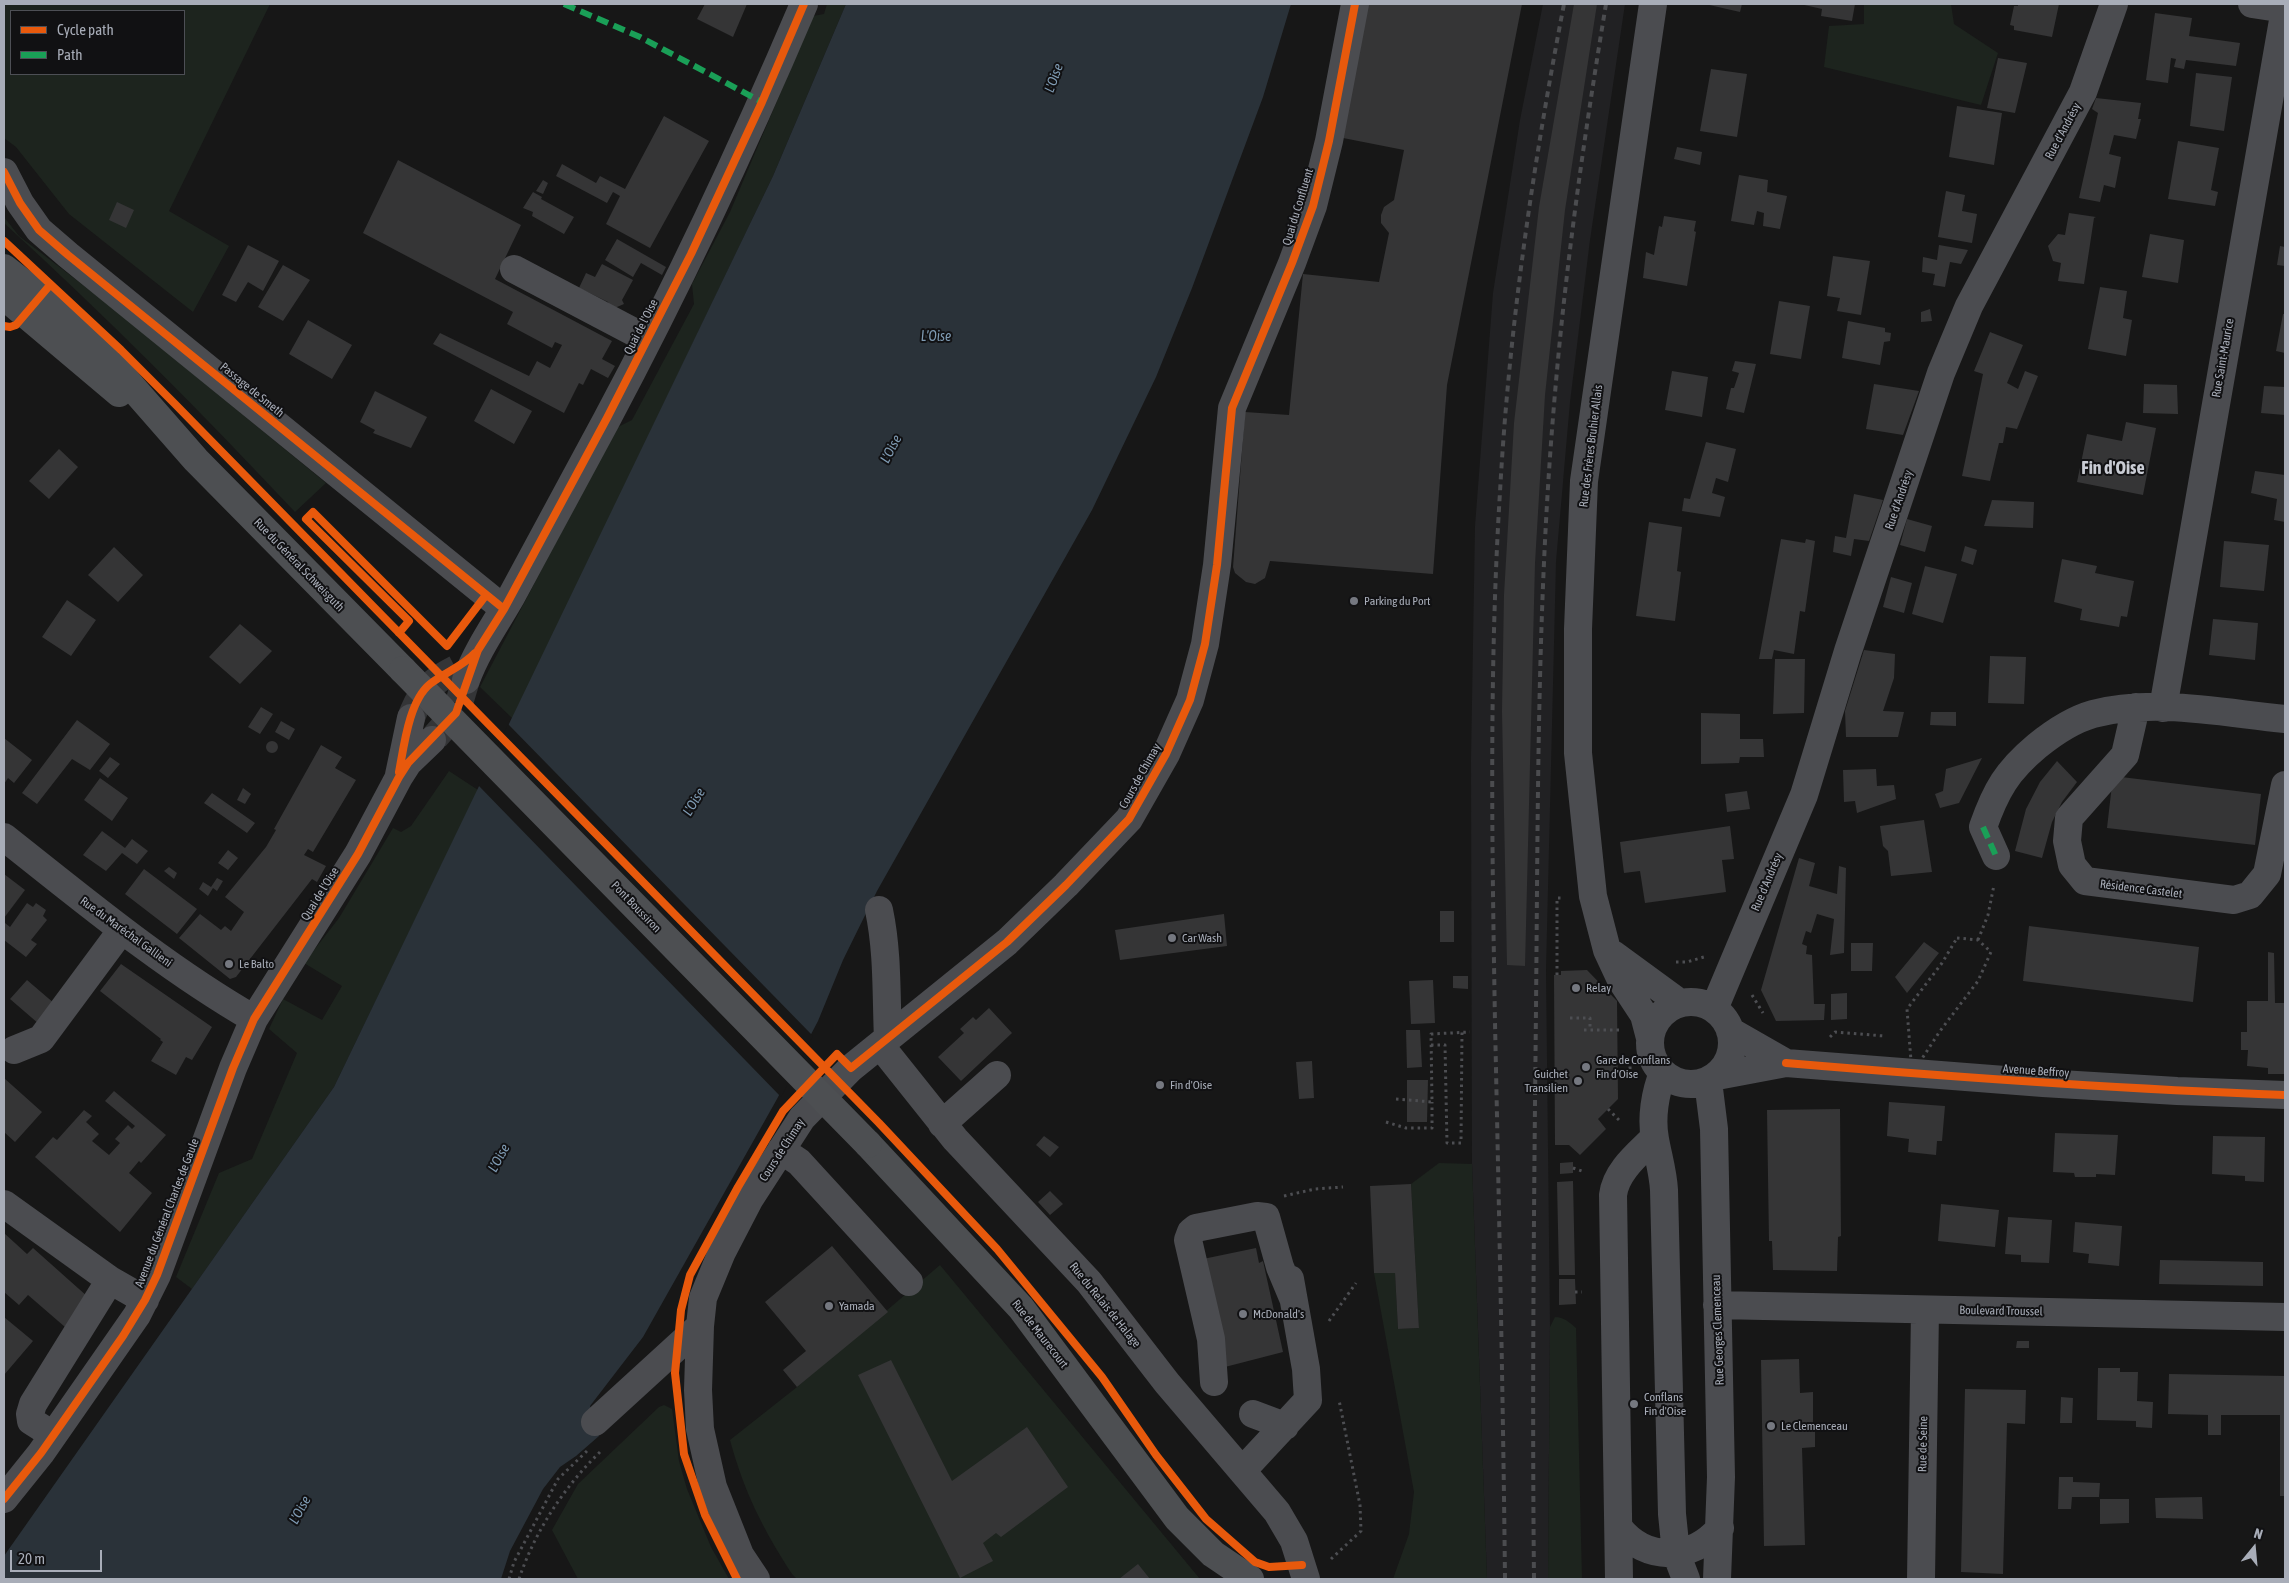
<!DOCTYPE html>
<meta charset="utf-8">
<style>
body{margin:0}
#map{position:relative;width:2289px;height:1583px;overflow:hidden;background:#171717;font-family:"Asap Condensed",sans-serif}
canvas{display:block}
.frame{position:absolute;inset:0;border:5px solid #a8adb8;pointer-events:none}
.legend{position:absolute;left:10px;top:10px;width:175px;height:65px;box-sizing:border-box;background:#111113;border:1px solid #4d4f55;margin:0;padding:6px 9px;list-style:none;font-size:15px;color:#a8adb8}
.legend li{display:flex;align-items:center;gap:10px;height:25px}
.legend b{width:25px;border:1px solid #4d4f55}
.north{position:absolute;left:2229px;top:1523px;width:50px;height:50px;-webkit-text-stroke:4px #111113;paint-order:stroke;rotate:17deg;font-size:14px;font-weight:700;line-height:20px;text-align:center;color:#a8adb8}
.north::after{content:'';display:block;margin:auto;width:18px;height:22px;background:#a8adb8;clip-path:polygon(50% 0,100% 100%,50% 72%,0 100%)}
.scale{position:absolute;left:10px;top:1550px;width:92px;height:22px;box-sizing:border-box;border:2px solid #a8adb8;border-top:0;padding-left:6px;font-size:15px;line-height:18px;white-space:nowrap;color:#a8adb8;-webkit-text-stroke:4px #111113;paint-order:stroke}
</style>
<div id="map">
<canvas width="2289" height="1583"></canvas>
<div class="frame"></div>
<ul class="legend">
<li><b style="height:6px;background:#e8590c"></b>Cycle path</li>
<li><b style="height:6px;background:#1a9f57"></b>Path</li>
</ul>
<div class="north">N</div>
<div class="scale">20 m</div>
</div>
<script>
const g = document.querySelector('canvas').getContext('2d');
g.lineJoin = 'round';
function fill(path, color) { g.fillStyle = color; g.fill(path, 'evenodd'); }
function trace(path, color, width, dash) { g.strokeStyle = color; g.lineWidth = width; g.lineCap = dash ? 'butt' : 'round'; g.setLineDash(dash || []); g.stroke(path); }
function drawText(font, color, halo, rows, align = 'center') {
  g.font = font + ' "Asap Condensed",sans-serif'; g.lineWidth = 4; g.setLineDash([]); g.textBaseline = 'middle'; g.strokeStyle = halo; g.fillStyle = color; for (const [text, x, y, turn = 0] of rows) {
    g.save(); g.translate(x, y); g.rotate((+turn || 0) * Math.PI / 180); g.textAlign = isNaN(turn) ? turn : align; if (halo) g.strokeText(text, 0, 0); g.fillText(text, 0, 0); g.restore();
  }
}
const built = new Path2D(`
 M1543,4H1625L1590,240L1570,402L1556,562L1546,970L1550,1327L1548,1579H1487L1472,1164L1471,760L1475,526L1493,293L1520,120Z`);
const green = new Path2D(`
 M4,4H270L169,211L229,246L193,312L69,214L16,147L4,138ZM11,11H184V74H11Z
 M827,4H846L773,176L513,719L480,687L616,428L632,420L694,304L692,284L730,212L813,16L824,14Z
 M1864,4H1951L1954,24L1998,53L1981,105L1824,67L1829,26L1864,24Z
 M4,217L19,236L113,308L326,483L295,512C201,412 105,315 4,223Z
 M449,771L478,790L334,1087L192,1289L176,1277L219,1173L252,1159L297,1053L269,1029L283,999L322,1020L342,986L304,963L339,918L393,828L401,832L411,826Z
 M1439,1163L1472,1164L1487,1579H1393L1409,1534L1414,1492L1374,1273H1395L1398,1329L1419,1328L1411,1184Z
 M940,1265L1200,1579H797L792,1574C763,1529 744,1492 730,1440L797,1387Z
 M1555,1317C1564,1317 1569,1322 1576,1328L1582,1579H1548L1550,1327Z
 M664,1405L672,1409L679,1461L687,1489L711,1547L729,1579H578L552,1530L578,1484L659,1407Z`);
const water = new Path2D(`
 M846,4H1291L1263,97L1192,288L1156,377L1092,510L877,891L843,960L818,1021L777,1099L643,1337L590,1406L599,1436L576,1456L560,1467L543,1489L510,1551L501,1579H4V1556L334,1087L773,176Z`);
const pier = new Path2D(`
 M508,724L813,1036L781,1097L478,785Z`);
const building = new Path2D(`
 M705,4H747L733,37L697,19Z
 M1364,4H1522L1447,385L1433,574L1270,561L1265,578L1255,584L1246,582L1235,573L1233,567L1245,412L1289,415L1303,274L1379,282L1389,233L1381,223V215L1384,207L1394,200L1404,150L1338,137Z
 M1574,4H1597L1565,210L1545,395L1535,563L1525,966L1507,965L1502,711L1504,595L1514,423L1539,207Z
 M1705,4H1742L1740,12Z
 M1800,4H1855L1852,21L1821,16L1822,9Z
 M2018,4H2059L2052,37L2014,30V26L2010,25L2014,6H2018Z
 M2155,13L2192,18L2189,36L2240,43L2236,66L2186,60L2184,69L2174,67L2176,59L2171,58L2168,83L2146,80Z
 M1998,58L2027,63L2015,113L1987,108Z
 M1711,69L1747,74L1737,137L1700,131Z
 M2196,73L2232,77L2224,131L2190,126Z
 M2096,98L2141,103L2138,119H2141L2136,139L2114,135L2109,154L2121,157L2115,188L2104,185L2100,202L2079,198L2098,113L2092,109Z
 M1957,106L2002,113L1994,165L1949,157Z
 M664,116L709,141L650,248L606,224L620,196L613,192L607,203L556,176L562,164L596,183L600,176L625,189Z
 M2178,141L2219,148L2211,190L2218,192L2215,206L2168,199Z
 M1677,147L1702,152L1700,165L1674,159Z
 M398,160L521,225L495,279L612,341L602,359L615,366L608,378L591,369L583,385L579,383L564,413L433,344L440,333L529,376L537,361L550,368L562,345L555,342L552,348L507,324L513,312L363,233Z
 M1739,175L1768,180L1767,192L1787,196L1780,229L1763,226L1764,213L1757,211L1754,225L1731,221Z
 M543,180L548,183L543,194L536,191Z
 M1946,191L1965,195L1962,211L1977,214L1972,243L1938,237Z
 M533,192L542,197L541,199L574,217L564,234L532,216L533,212L523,208Z
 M117,202L134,210L126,228L109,220Z
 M2069,213L2096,217L2094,218L2084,284L2058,281L2061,263L2053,261L2048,246L2058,234L2065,235Z
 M1664,216L1696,221L1694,231L1696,232L1687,286L1643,278L1646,252L1654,255L1659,226L1662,227Z
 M2150,234L2184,240L2178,283L2142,277Z
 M617,239L666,267L662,275L641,263L633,277L605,260Z
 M248,245L279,261L263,291L248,282L236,302L222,295Z
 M1939,245L1968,250L1961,264L1950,262L1945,287L1933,285L1935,274L1922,272L1923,257L1937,260Z
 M2280,246L2285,247V266L2277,265Z
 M1833,256L1870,261L1861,315L1837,311L1840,298L1827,296Z
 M602,264L633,280L622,300L624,304L610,310L608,302L579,288L586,273L595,277Z
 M283,265L310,280L283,321L258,307Z
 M2100,287L2127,291L2123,318L2132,320L2126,356L2088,349Z
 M1779,301L1810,306L1801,359L1770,354Z
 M1930,309L1932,321L1921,322V312Z
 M2283,314H2285V353L2276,351Z
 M308,320L352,345L332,379L289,354Z
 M1848,321L1885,328V332L1891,333L1890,341L1884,342L1880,365L1842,358Z
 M1990,332L2023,345L2007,383L2018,389L2025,371L2038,376L2017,429L2006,427L2003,443H1999L1990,481L1962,476L1983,374L1974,371Z
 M1735,361L1756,364L1744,413L1726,409L1731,388H1734L1739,373L1732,371Z
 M1672,371L1708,377L1702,417L1665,410Z
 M1874,384L1919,391L1903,435L1866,429Z
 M2144,384L2177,385L2178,414L2143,413Z
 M2264,386L2285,387V415L2261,413Z
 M491,389L532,411L514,444L474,421Z
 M375,391L427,417L411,448L373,433L375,430L360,422Z
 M2126,422L2156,428L2143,495L2077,482L2087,434L2122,441Z
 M1706,442L1736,449L1728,482L1716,478L1712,493L1725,497L1720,517L1682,511L1684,498L1690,499Z
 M59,449L78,467L49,499L29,481Z
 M2255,471L2285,475V522L2274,520L2277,499L2251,493Z
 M1854,494L1883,500L1869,541L1854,539L1851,556L1833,552L1835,536L1846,538Z
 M1992,500L2034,502L2033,528L1984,526Z
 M1907,519L1932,526L1925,552L1900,545Z
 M1649,522L1682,527L1677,571L1681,572L1675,621L1636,616Z
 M1781,539L1805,543L1806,539L1815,541L1805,612L1800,611L1794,654L1774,650L1772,659H1759Z
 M2224,541L2269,545L2264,591L2220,587Z
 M1965,546L1977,550L1973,565L1961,561Z
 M114,547L143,575L118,602L88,575Z
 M2062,559L2097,566L2095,573L2134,581L2127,617L2121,616L2119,627L2080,620L2082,609L2054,602Z
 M1925,566L1957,574L1943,623L1912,614Z
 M1891,577L1912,583L1904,613L1883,607Z
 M67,600L96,620L71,656L42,637Z
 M2213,619L2258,623L2255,660L2209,655Z
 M240,624L272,651L240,684L209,657Z
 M1864,650L1895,654L1894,678L1883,711L1904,712L1898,737H1846L1845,711Z
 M1990,656L2026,657L2024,704L1988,703Z
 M1775,659H1805L1804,713L1773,714Z
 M261,707L273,714L260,734L248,727Z
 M1931,712H1956V726L1930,725Z
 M1701,713L1740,714V739H1763L1764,757H1740L1739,763L1701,764Z
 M77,720L110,744L90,770L72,759L37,804L22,793Z
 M281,721L295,729L289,740L275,732Z
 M4,738L32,760L14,783L8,778L4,784Z
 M266 747a6 6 0 1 1 12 0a6 6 0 1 1-12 0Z
 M321,745L342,757L335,768L356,780L313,852L308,849L304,855L326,866L317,882L312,879L236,977L230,979L179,938L200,914L221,930L225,926L231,931L244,912L225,897L266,847L276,830L274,829Z
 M110,757L120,764L108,778L99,771Z
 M1982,758L1959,803L1940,808L1935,794L1943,791L1946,769Z
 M2057,761L2077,782L2062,802L2052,822L2042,858L2015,851L2026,809L2040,782Z
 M1876,769L1877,786L1894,785L1896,799L1857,813L1855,801L1844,802L1843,770Z
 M2113,776L2261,794L2255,845L2107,828Z
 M100,778L128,798L112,821L84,800Z
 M243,788L251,794L245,804L237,800Z
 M1747,791L1750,809L1727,812L1725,794Z
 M212,793L255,823L247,833L204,803Z
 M1924,820L1932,872L1891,876L1888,851L1883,846L1880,826Z
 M1730,826L1734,859L1722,860L1726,892L1645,903L1640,871L1624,873L1620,842Z
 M102,831L125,848L132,839L148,851L137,864L122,853L106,871L83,855Z
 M228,850L238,858L228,870L218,863Z
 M1799,858L1815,863L1809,886L1837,894L1839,866L1846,868L1844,953L1830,955L1834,919L1817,914L1811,933L1806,931L1802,944L1807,946L1806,954L1812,955L1814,1004H1825L1824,1020L1776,1021L1761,990Z
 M169,867L177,873L174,879L164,871Z
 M144,869L197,909L177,934L125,894Z
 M4,874L25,890L4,918Z
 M217,878L223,881L217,891L213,888L208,896L199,889L203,882L211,887Z
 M27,903L33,907L36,903L46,910L43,916L47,920L31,940L37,944L26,957L4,940V925L5,923L10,927Z
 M1440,911H1454V942H1440Z
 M1224,914L1227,946L1120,960L1115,930Z
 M2029,926L2199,947L2193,1002L2023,981Z
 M1924,942L1939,953L1907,993L1895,977Z
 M1851,943H1873L1872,971H1851Z
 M2268,952L2274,953L2275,1003H2285V1074H2268V1068L2247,1066L2248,1050H2241V1032H2247V1001H2268Z
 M121,964L212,1027L192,1060L186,1057L176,1075L151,1061L163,1042L160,1040L161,1039L100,991Z
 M1587,970L1617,1001L1618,1099L1598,1119L1606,1129L1580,1155L1569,1145H1555L1554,975H1561V971Z
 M1453,976H1468V989L1453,988Z
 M27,980L55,1004L39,1024L10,999Z
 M1433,980L1435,1023L1411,1024L1409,981Z
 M1847,993V1019L1831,1020V994Z
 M989,1008L1012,1033L961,1081L938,1057L964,1033L960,1029L973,1017L976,1020Z
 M1406,1030H1420L1422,1067L1407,1068Z
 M1312,1061L1314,1098L1299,1099L1296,1062Z
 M4,1078L42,1112L15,1142L4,1132Z
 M1407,1080H1428L1427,1122H1407Z
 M114,1091L166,1135L141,1163L139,1161L129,1173L152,1193L120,1232L35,1157L53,1137L57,1140L84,1110L92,1116L86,1122L99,1134L92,1141L109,1155L120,1143L115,1139L128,1125L132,1129L135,1126L105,1101Z
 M1889,1102L1945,1106L1942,1141H1937L1936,1155L1908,1152L1909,1139L1887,1136Z
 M1840,1109L1841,1236L1838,1237L1837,1271L1773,1270L1772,1241H1769L1767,1110Z
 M2055,1133L2118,1135L2115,1175L2096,1174V1177H2075L2074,1173L2053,1172Z
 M1044,1136L1059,1147L1050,1157L1036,1145Z
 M2213,1136L2265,1137L2264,1182L2245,1181V1176L2212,1174Z
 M1573,1162V1173L1560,1174V1163Z
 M1573,1181L1575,1275H1559L1557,1182Z
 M1411,1184L1419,1328L1398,1329L1395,1273H1374L1370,1186Z
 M1050,1191L1063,1204L1050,1215L1038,1202Z
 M1941,1204L1999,1210L1995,1247L1938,1241Z
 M2008,1217L2052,1220L2049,1263L2021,1262V1255L2005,1254Z
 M2075,1222L2122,1226L2119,1266L2088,1263L2089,1254L2073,1252Z
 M4,1233L27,1254L33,1248L88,1297L65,1327L28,1295L19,1305L4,1292Z
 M832,1246L888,1312L797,1387L783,1370L806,1351L765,1302Z
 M1256,1248L1259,1263L1263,1261L1283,1352L1225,1367L1203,1259Z
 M2160,1260L2263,1262V1286L2159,1284Z
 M1559,1279H1575L1576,1304L1559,1305Z
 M4,1317L33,1341L4,1375Z
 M2017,1341H2029V1348H2016Z
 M1799,1359L1800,1393L1813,1392V1425L1815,1432V1447L1802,1448L1805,1545L1764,1546L1761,1360Z
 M891,1360L952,1481L1027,1427L1068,1487L1001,1537L996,1533L983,1543L993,1561L960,1578L858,1375Z
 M2098,1368H2120V1372H2138L2137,1401L2153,1402L2152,1428L2136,1427V1421L2097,1420Z
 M2169,1374L2285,1376V1496H2280V1415H2221V1435H2208V1415L2168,1414Z
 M1965,1389L2026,1390L2025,1424L2007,1423L2003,1574L1961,1572Z
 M2061,1397L2073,1398L2072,1423H2060Z
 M2059,1477H2073V1482L2100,1483L2099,1497H2072L2071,1509H2058Z
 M2202,1497L2203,1519L2156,1518L2155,1498Z
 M2100,1499H2129V1523L2100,1524Z
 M1138,1564L1150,1579H1119Z`);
const minorTunnel = new Path2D(`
 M411,718C421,691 431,682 456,669
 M435,737L456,713L466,680`);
const path = new Path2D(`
 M403,628L409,621L306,519L313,512L447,646L448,644
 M1957,938L1978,940L1991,952L1978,981L1940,1031L1912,1074L1907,1009L1942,963Z
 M1978,940L1988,915L1994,885
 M1676,962H1687L1704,957
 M1557,975V898H1564
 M1752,995L1763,1013
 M1570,1018H1590V1030
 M1584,1030H1619
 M1830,1037L1835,1032L1884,1036
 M1431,1045H1445L1447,1143H1461L1462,1032
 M1630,1060V1073
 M1396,1099L1432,1102L1431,1034L1470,1032
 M1608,1109L1621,1122
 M1386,1122L1406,1128H1432V1102
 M1573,1168L1582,1171
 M1284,1196L1315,1189L1343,1187
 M1575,1292H1582
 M1329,1321L1356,1283
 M1331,1559L1361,1531L1360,1505L1339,1400
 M509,1579L514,1562L558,1479L588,1450
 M519,1579C535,1531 564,1487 600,1452`);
const minor = new Path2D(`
 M2252,4L2285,9
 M4,172L20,203L39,230L68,255L504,609
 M514,269L647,339
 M466,680C477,650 495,625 511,597C543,538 575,479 607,419C679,284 744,145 804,4
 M2136,707L2125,755L2069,818L2067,841L2072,865L2085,881L2234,900L2250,895L2267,874L2285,785
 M2163,708L2285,9
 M399,775L411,718
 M4,837C85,901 164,967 254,1019
 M1996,856L1983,827C1996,790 2007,771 2037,746C2053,733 2072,720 2093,714C2154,698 2223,713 2285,719
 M879,910C888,953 886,995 888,1039
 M1613,954L1680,1003
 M1650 1043a41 41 0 1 1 82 0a41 41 0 1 1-82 0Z
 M1714,1009L1804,795L1848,651L1941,373L1969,306L2083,92L2114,4
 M1730,1031L1786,1063
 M1650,1038L1644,1015L1621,980L1607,950L1593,896L1578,753V629L1584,481L1653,4
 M880,1045L955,1139L1089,1282L1167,1383L1277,1512L1294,1541L1306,1579
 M14,1050L41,1039L121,931
 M1663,1073C1655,1093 1651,1118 1655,1139C1658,1156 1663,1172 1664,1190L1672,1514L1676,1553L1686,1579
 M1717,1076L1786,1063L2043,1083L2177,1091L2285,1095
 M1708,1081L1714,1129L1721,1477L1717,1579
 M942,1124L997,1075
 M781,1150L799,1162L909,1282
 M4,1204L110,1280L145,1300
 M1717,1305L2285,1317
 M1214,1382L1211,1339L1188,1240L1191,1232L1196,1228L1257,1216L1266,1217L1280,1267L1293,1298
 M1253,1414L1285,1426
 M595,1422L700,1326
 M53,1435L31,1421L30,1414L33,1404L110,1280
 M1243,1470L1308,1400L1306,1369L1290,1279
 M4,1499L41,1453L137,1315L157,1275L233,1068L254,1019L358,854L399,777L408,763L432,740
 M1619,1528C1646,1562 1692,1561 1720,1528
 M756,1579L740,1555L713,1487L700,1429L698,1390L700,1326L703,1298L722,1252L749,1200L802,1118L851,1068L1007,942L1066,885L1129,819L1166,754L1190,700L1205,644L1217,565L1232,408L1292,263L1313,206L1329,141L1355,4
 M1619,1579L1613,1195C1616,1171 1638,1154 1654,1138
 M1921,1579L1925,1310`);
const major = new Path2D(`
 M4,268L40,296L97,347L196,460L403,670
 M4,296L119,393
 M868,1144L1021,1308L1177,1518L1213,1554L1250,1579`);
const rail = new Path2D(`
 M1505,1579C1503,1394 1499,1209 1495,1023C1492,846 1489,669 1500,492C1509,328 1533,165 1564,4
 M1534,1579C1532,1389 1534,1198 1536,1008C1538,807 1537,606 1554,405C1565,270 1584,137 1606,4`);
const majorBridge = new Path2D(`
 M403,670L868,1144`);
const quiet = new Path2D(`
 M564,4L640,37L762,102
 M1983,827L1996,856`);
const cycleway = new Path2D(`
 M4,172L20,203L39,230L68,255L504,609
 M4,241L121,350L175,404L879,1123L997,1249L1102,1377L1156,1455L1206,1519L1255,1562L1269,1567L1302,1565
 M4,326L10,327L16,325L50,285
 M399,633L409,621L306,519L313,512L447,646L486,595
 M399,772C404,746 409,701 430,684C445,672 462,667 475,653
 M1786,1063C1952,1077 2119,1089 2285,1095
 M4,1499L41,1453L123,1336L145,1300L157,1275L233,1068L254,1019L358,854L399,777L408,763L456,713L478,650L504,609L607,418L691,254L762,102L804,4
 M737,1579L705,1515L684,1454L675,1373L681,1310L690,1275L738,1187L783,1111L837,1054L851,1068L1007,942L1066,885L1129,819L1166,754L1190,700L1205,644L1217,565L1232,408L1292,263L1313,206L1329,141L1355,4`);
const markers = [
 [1354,601,5,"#757880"],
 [1172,938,5,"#757880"],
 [229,964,5,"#757880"],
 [1576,988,5,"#757880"],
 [1586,1067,5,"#757880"],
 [1578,1081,5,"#757880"],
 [1160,1085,5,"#757880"],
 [829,1306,5,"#757880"],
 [1243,1314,5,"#757880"],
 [1634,1404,5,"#757880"],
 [1771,1426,5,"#757880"]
];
const streetNames = [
 ["Rue d'Andrésy",2063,131,-62],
 ["Quai du Confluent",1298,207,-73],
 ["Quai de l'Oise",641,327,-63],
 ["Rue Saint-Maurice",2223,358,-80],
 ["Passage de Smeth",252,390,39],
 ["Rue des Frères Bruhier Allais",1591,446,-83],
 ["Rue d'Andrésy",1899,500,-71],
 ["Rue du Général Schweisguth",299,565,46],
 ["Cours de Chimay",1140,776,-61],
 ["Rue d'Andrésy",1767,882,-67],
 ["Résidence Castelet",2141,889,7],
 ["Quai de l'Oise",320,894,-58],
 ["Pont Boussiron",636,907,46],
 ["Rue du Maréchal Gallieni",126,932,36],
 ["Avenue Beffroy",2036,1071,4],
 ["Cours de Chimay",782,1150,-57],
 ["Avenue du Général Charles de Gaule",167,1213,-69],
 ["Rue du Relais de Halage",1105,1305,51],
 ["Boulevard Troussel",2001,1311,1],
 ["Rue Georges Clemenceau",1718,1330,-92],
 ["Rue de Maurecourt",1040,1334,52],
 ["Rue de Seine",1923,1444,-89]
];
const poiNames = [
 ["Parking du Port",1364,601],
 ["Car Wash",1182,938],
 ["Le Balto",239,964],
 ["Relay",1586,988],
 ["Gare de Conflans",1596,1060],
 ["Fin d'Oise",1596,1074],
 ["Guichet",1568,1074,"right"],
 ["Transilien",1568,1088,"right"],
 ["Fin d'Oise",1170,1085],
 ["Yamada",839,1306],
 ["McDonald's",1253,1314],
 ["Conflans",1644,1397],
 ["Fin d'Oise",1644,1411],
 ["Le Clemenceau",1781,1426]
];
const waterNames = [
 ["L'Oise",1054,78,-70],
 ["L’Oise",936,337],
 ["L'Oise",891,449,-62],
 ["L'Oise",694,802,-59],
 ["L'Oise",499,1158,-61],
 ["L'Oise",300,1510,-61]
];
const districtNames = [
 ["Fin d'Oise",2113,468]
];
fill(built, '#212123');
fill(green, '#1d241e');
fill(water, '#2a3239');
fill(pier, '#171717');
fill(building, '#353536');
trace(minorTunnel, '#343537', 28, [28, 14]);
trace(path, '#4d4e52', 3, [2.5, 4]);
trace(minor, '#4b4c50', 28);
trace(major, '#4d4f52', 28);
trace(rail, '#4b4c4f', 4, [6, 5]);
trace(majorBridge, '#4d4f52', 28);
trace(quiet, '#1a9f57', 6, [12, 6]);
trace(cycleway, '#e8590c', 8);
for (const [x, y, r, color] of markers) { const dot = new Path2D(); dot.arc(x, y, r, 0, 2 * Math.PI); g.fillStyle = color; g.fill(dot); trace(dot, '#111113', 2); }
drawText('12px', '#a8adb8', '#111113', streetNames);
drawText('12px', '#a8adb8', '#111113', poiNames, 'left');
drawText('italic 14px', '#7f9bb3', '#111113', waterNames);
drawText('bold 18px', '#c9ccd4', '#111113', districtNames);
</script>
